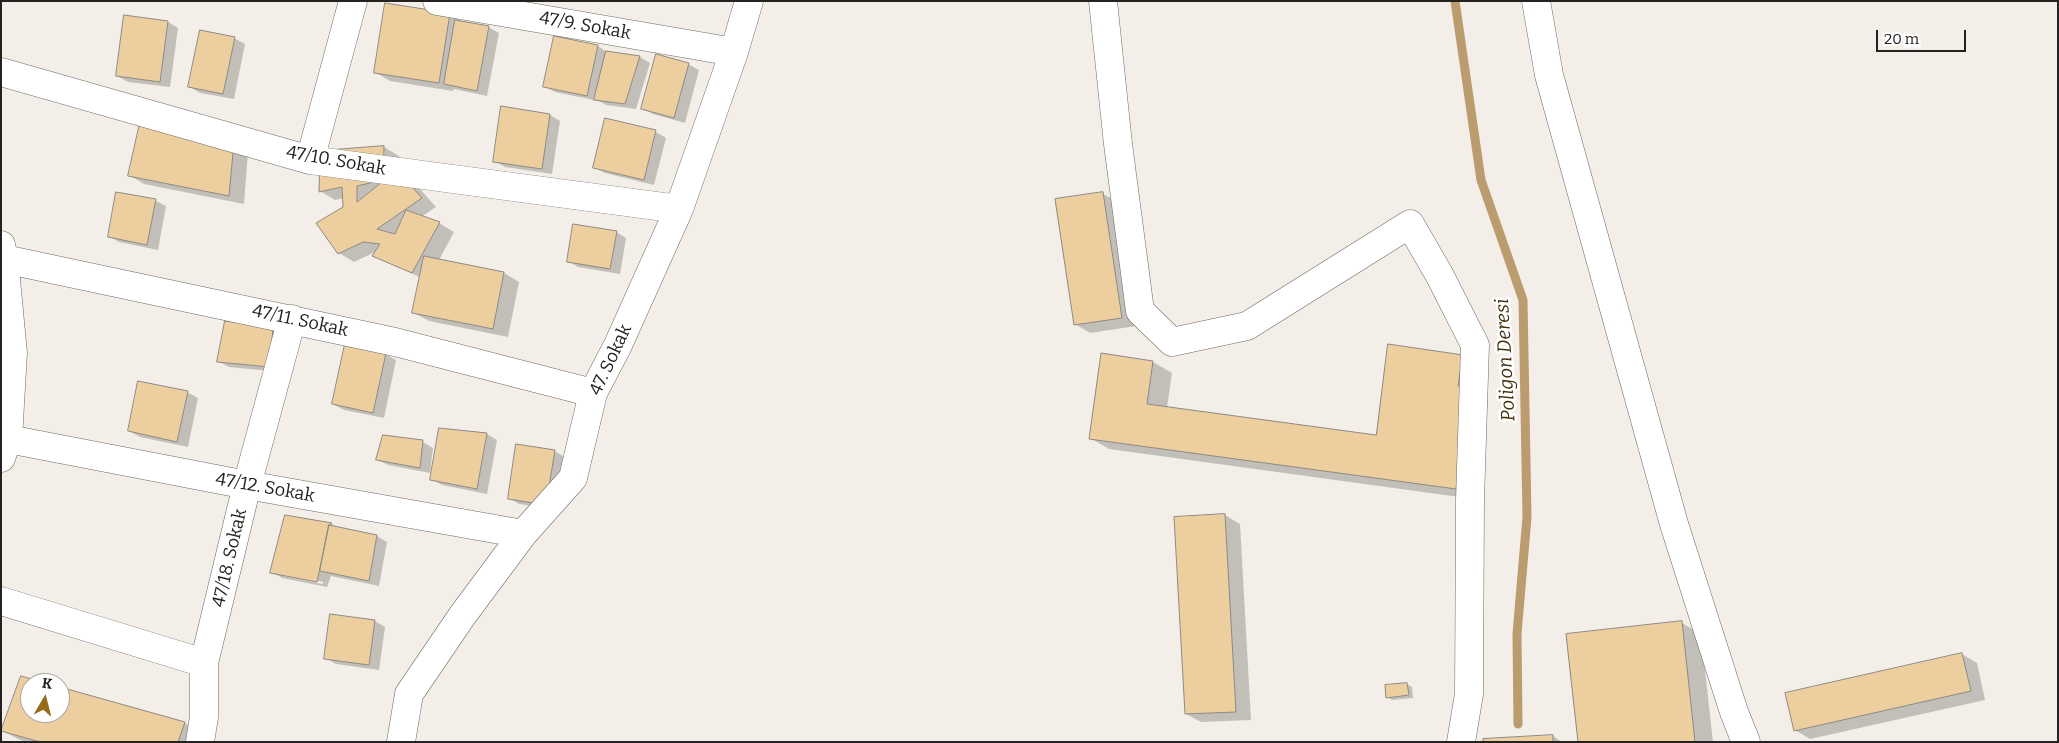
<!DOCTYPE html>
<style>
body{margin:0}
#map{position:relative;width:2059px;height:743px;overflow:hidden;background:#f3efe8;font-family:Bitter,serif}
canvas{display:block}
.frame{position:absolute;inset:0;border:2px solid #242220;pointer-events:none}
.north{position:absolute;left:20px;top:673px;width:50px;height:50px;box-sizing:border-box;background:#fff;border:1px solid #a7a7a6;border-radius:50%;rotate:8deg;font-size:14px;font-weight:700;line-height:20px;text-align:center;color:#242220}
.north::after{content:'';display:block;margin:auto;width:18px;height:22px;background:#966a17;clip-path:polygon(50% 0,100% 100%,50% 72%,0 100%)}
.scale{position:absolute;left:1876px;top:30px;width:90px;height:22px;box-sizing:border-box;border:2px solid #242220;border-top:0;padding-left:6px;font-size:15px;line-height:18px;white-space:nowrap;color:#242220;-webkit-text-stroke:4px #fff;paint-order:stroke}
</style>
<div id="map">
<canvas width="2059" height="743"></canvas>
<div class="frame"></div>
<div class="north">K</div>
<div class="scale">20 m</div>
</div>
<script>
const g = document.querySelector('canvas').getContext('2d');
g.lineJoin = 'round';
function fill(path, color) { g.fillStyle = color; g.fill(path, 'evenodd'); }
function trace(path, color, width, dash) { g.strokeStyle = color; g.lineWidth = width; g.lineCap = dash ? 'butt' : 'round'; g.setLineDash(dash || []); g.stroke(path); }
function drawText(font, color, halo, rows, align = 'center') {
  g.font = font + ' Bitter,serif'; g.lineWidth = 5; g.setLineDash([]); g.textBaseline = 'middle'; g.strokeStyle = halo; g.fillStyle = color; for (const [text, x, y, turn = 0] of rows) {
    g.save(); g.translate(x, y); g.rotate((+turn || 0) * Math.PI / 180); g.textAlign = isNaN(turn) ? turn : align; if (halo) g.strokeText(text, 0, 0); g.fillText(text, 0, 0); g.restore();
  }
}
const shadow = new Path2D(`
 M449,15L463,22L488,27L499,33L487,96L454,89L453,91L390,81L375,72Z
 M125,17L168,22L178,28L170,87L128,82L117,76Z
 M234,38L245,44L234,99L200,93L190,87Z
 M598,46L608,53L640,57L650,63L636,109L606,105L599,101L555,92L544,86Z
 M688,64L699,70L685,123L653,114L642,108Z
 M550,115L560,121L552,174L505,167L494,161Z
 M606,120L656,132L666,138L654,185L605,173L595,168Z
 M141,124L248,152L244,204L144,184L129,175Z
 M384,147L399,156V172L412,180L436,207L421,217L439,223L454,232L439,260L504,273L519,282L508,337L429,321L414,313L421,278L374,255L377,251L354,262L339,253L344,198L335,200L320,191L321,152Z
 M1103,194L1118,202L1136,326L1090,333L1075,324Z
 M156,201L166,206L158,250L119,242L109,236Z
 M616,232L626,238L620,274L578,267L568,261Z
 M272,327L283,333L280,372L229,367L218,361Z
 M385,354L396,360L384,418L344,410L333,404Z
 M1102,355L1153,362L1172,373L1167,408L1377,436L1462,356L1477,394L1488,400L1474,499L1109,449L1090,438Z
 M187,392L198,398L188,447L140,437L129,431Z
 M487,434L497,440L487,494L442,485L431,479Z
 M384,436L423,442L433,448L430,473L388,465L378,460Z
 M554,451L565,457L556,510L519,504L509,498Z
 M1225,515L1240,524L1251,720L1201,722L1186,714Z
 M286,517L332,524L340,529L377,536L387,542L379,586L331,576L327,587L282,578L272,572ZM282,574L323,582V584L282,576Z
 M375,621L385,627L379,670L336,664L326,658Z
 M1682,623L1701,634L1713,742H1579Z
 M1962,654L1977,663L1985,700L1810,739L1795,730L1787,693Z
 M22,677L42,683H30V713H60V688L185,723L199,732L196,742H26L18,739L3,731Z
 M1407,684L1412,687L1413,698L1392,700L1387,697Z
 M1553,736L1562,742H1484Z`);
const stream = new Path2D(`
 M1455,1L1481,180L1523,300L1527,517L1517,634L1518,724`);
const building = new Path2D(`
 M385,3L450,13L439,83L374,73Z
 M124,15L168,21L160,82L116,76Z
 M455,20L489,26L477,91L444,84Z
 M200,30L235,37L223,94L188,87Z
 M554,36L598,45L587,96L543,87Z
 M606,51L640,56L625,104L594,100Z
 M656,54L689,63L674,118L641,109Z
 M501,106L550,114L542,169L493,162Z
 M605,118L656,130L644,180L593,168Z
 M140,123L234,142L229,196L128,176Z
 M384,146L383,180L357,186V202L397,170L422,198L377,229L395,234L406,210L440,222L412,273L372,256L380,244L363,242L338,254L316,223L343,207L342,187L319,192L320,151Z
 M116,192L156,199L147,245L108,237Z
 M1103,192L1122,318L1074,325L1055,199Z
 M573,224L617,231L610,269L567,262Z
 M424,256L504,272L493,329L412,313Z
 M225,321L273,326L270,367L217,362Z
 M345,344L386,353L373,413L332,404Z
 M1388,344L1463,355L1458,386L1469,388L1456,489L1089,439L1101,353L1153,361L1147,404L1376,435Z
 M138,381L188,391L177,442L128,431Z
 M439,428L487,433L477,489L430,480Z
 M383,435L423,440L420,468L376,460Z
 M516,444L555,450L546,505L508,499Z
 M1225,514L1236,712L1185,714L1174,517Z
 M285,515L332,523L329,525L317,582L270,573Z
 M329,525L377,535L369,581L320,571Z
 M330,614L375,620L369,665L324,659Z
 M1682,621L1695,742H1578L1566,634Z
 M1962,653L1971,691L1794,731L1785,693Z
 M21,676L46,683H30V713H60V687L185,722L178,742H40L1,731Z
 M1407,683L1409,695L1386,698L1385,685Z
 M1553,735V742H1483V739Z`);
const minor = new Path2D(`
 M437,1L734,52
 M1103,1L1118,144L1140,311L1172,342L1247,326L1410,224L1440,276L1475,345L1470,500L1469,694L1461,742
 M1536,1L1549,75L1674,524L1734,712L1746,742
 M1,72L310,160L679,209
 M310,160L353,1
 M1,245L4,259L13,353L8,439L1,458
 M4,259L395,342L593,393
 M8,439L247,485L523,534
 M1,601L204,663
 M200,742L204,717V663L247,485L292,319
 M401,742L409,694L462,616L523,534L573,478L593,393L618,345L679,209L734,52L749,1`);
const streetNames = [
 ["47/9. Sokak",585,26,10],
 ["47/10. Sokak",336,161,10],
 ["47/11. Sokak",300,321,12],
 ["47. Sokak",611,360,-65],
 ["47/12. Sokak",265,488,10],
 ["47/18. Sokak",230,558,-77]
];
const waterNames = [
 ["Poligon Deresi",1506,360,-93]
];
fill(shadow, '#0003');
trace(stream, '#ba9c6f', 9);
fill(building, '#edce9f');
trace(building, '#8d8983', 1);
trace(minor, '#6e6a64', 29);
trace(minor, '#fff', 28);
drawText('18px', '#242220', '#fff', streetNames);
drawText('italic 19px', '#453009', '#fff', waterNames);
</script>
